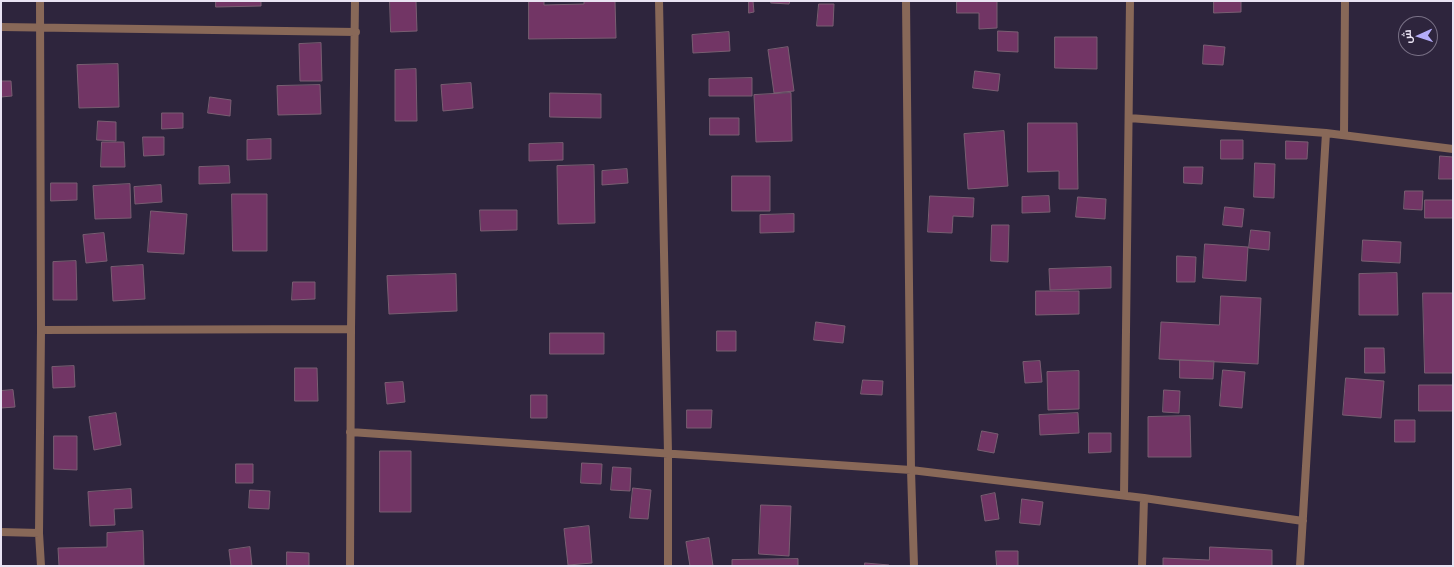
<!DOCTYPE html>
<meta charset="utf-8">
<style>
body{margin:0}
#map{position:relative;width:1454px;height:567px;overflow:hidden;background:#2e253d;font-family:Mulish,Cairo,sans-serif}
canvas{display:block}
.frame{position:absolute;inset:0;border:2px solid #e9e3f3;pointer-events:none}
.north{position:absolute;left:1398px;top:16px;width:40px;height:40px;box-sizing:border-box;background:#2e253d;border:1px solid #797186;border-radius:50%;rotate:267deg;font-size:11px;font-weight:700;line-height:16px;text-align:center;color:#e9e3f3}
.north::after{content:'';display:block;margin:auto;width:14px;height:18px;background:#b4acf9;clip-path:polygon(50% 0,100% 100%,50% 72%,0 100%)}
</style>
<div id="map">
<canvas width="1454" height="567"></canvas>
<div class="frame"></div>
<div class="north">ش</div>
</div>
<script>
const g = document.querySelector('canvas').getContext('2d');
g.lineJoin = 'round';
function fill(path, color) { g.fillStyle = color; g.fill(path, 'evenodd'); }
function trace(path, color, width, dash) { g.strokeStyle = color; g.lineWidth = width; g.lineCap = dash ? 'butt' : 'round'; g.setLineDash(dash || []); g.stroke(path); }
const building = new Path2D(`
 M216,1H261V6L216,7Z
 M390,1H416L417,31L391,32Z
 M529,1H544V5L584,4V1H615L616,38L529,39Z
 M749,1H753L754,12L749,13Z
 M772,1H790L789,4L771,3Z
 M957,1H997V28L979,29V13H957Z
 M1214,1H1241V12L1214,13Z
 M819,4H834L833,26H817Z
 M998,31L1018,32V52L998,51Z
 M729,32L730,51L693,53L692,35Z
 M1055,37H1097V69L1055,68Z
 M321,43L322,81H300L299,44Z
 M1204,45L1225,47L1223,65L1203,64Z
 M788,47L794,91L774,93L768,50Z
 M118,64L119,107L79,108L77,65Z
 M416,69L417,121H395V70Z
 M975,71L1000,74L998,91L973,88Z
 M752,78V96H709V79Z
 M1,81H11L12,96L1,97Z
 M471,83L473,108L443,111L441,85Z
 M320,85L321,114L278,115L277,86Z
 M550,93L601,94V118L550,117Z
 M791,93L792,141L756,142L754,95Z
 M210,97L231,100L230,116L208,113Z
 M162,113H183V128L162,129Z
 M710,118H739V135H710Z
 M98,121L116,122V141L97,140Z
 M1028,123H1077L1078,189H1059V171L1028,172Z
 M1004,131L1008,186L968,189L964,134Z
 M143,137H164V155L144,156Z
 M271,139V159L247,160V140Z
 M1221,140H1243V159H1221Z
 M1286,141L1308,142L1307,159H1286Z
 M102,142H124L125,167H101Z
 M563,143V160L529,161V144Z
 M1440,156L1453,157V179H1439Z
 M1255,163L1275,164L1274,198L1254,197Z
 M594,165L595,223L558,224L557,166Z
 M229,166L230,183L199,184V167Z
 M1184,167H1203L1202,184L1184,183Z
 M627,169L628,183L602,185V171Z
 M732,176H770V211H732Z
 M51,183H77V200L51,201Z
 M130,184L131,218L95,219L93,186Z
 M161,185L162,202L135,204L134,187Z
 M1405,191H1423L1422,210L1404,209Z
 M232,194H267V251H233Z
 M930,196L974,198L973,217L953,216L952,233L928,232Z
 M1049,196L1050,212L1022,213V197Z
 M1078,197L1106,199L1105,219L1076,217Z
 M1425,200H1453V218H1425Z
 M1225,207L1244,209L1242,227L1223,225Z
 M480,210H517V230L481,231Z
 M151,211L187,214L184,254L148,252Z
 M794,214V232L760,233V215Z
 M992,225H1009L1008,262L991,261Z
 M1251,230L1270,232L1269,250L1249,248Z
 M104,233L107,261L86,263L83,235Z
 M1363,240L1401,242L1400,263L1362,261Z
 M1205,244L1248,247L1246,281L1203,278Z
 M1177,256L1196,257L1195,282H1177Z
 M76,261L77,300H53V262Z
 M143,265L145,299L113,301L111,267Z
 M1111,267V288L1050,290L1049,269Z
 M1397,273L1398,315H1359V274Z
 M456,274L457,311L389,314L387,276Z
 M293,282H315V299L292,300Z
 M1036,291H1079V314L1036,315Z
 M1423,293H1453V373H1425Z
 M1221,296L1261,298L1258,364L1159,359L1161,322L1219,325Z
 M816,322L845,326L843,343L814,340Z
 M717,331H736V351H717Z
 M550,333H604V354H550Z
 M1365,348H1384L1385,373H1365Z
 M1180,360L1214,361L1213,379L1180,378Z
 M1040,361L1042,382L1025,383L1023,362Z
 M74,366L75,387L53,388L52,367Z
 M295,368H317L318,401H295Z
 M1223,370L1245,372L1242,408L1220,406Z
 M1079,371V409L1048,410L1047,372Z
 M1346,378L1384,381L1381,418L1343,415Z
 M863,380L883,381L882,395L861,394Z
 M403,382L405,402L387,404L385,383Z
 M1419,385H1453V411H1419Z
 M13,390L15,407L1,408V391Z
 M1164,390L1180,391L1179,413L1163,412Z
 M531,395H547V418H531Z
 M687,410H712L711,428H687Z
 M116,413L121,445L94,450L89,417Z
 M1078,413L1079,433L1040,435L1039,415Z
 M1190,416L1191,457H1148V417Z
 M1395,420H1415V442H1395Z
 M982,431L998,434L994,453L978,450Z
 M1089,433H1111V452L1089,453Z
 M54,436H77V470L54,469Z
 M380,451H411V512H380Z
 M582,463L602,464L601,484L581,483Z
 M236,464H253V483H236Z
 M613,467L631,468L630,491L611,490Z
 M633,488L651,490L648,519L630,518Z
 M131,489L132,508L114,509L115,525L90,526L88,492Z
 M250,490L270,491L269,509L249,508Z
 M995,493L999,519L985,521L981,496Z
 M1022,499L1043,502L1040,525L1020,523Z
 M761,505L791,506L789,556L759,554Z
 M589,526L592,563L568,565L564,529Z
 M143,531L144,566H59L58,548L107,547V533Z
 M709,538L713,566H690L686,542Z
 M250,547L252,566H231L229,550Z
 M1210,547L1272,550V566H1163V558L1209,560Z
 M996,551H1018V566H997Z
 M287,552L309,553V566H287Z
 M798,559V566H732V560Z
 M865,563L889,565V566H865Z`);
const street = new Path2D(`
 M40,1L41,330L39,533L41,566
 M659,1L668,453V566
 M906,1L911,470L914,566
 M1,27L356,32
 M1129,118L1326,133L1453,149
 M1344,135L1345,1
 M41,330L351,329
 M350,432L911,470L1144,498L1303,521
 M1124,495L1130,1
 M1,532L39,533
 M350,566L351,329L355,1
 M1142,566L1144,498
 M1300,566L1326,133`);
fill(building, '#723565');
trace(building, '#795e72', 1);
trace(street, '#886858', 8);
</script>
